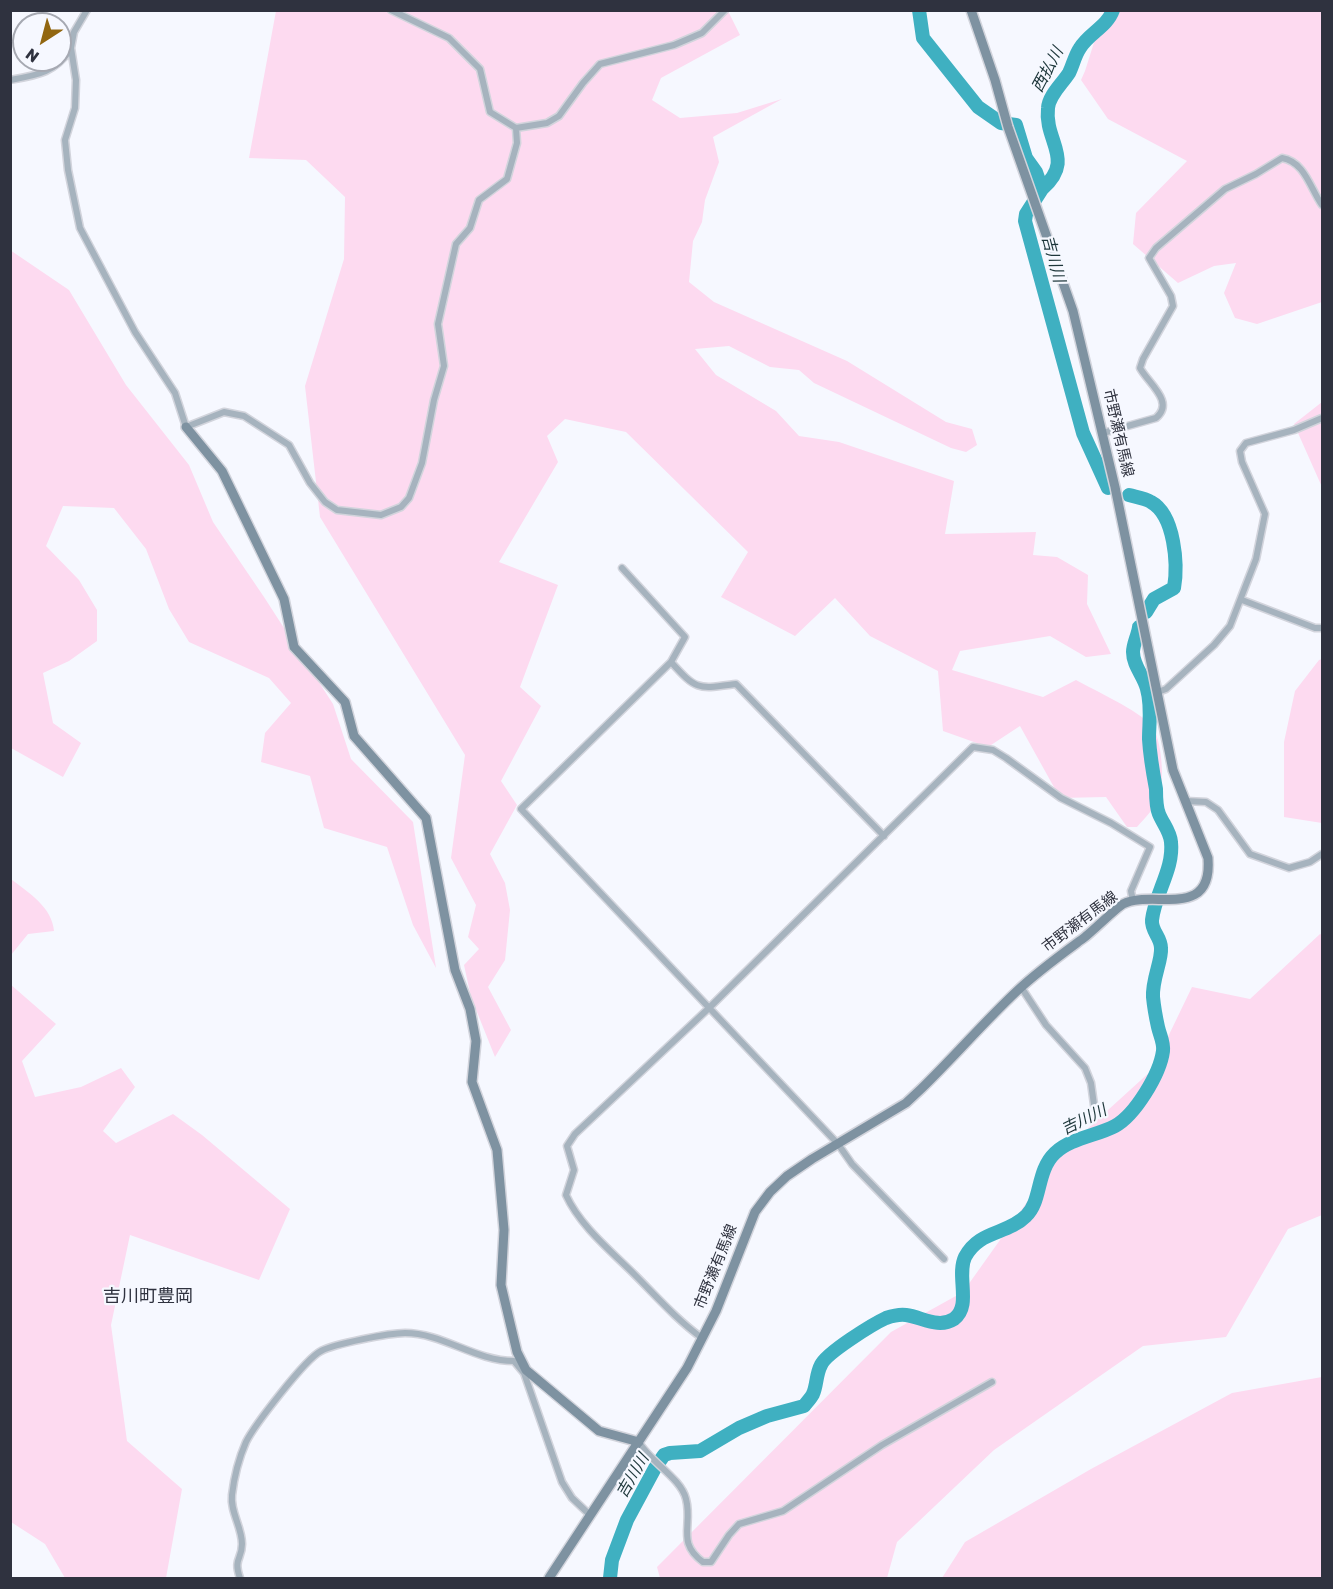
<!DOCTYPE html>
<meta charset="utf-8">
<style>
body{margin:0}
#map{position:relative;width:1333px;height:1589px;overflow:hidden;background:#f6f8ff;font-family:Rubik,sans-serif}
canvas{display:block}
.frame{position:absolute;inset:0;border:12px solid #2f323f;pointer-events:none}
.north{position:absolute;left:12px;top:12px;width:60px;height:60px;box-sizing:border-box;background:#f6f8ff;border:2px solid #a6a9b2;border-radius:50%;rotate:216deg;font-size:16px;font-weight:700;line-height:24px;text-align:center;color:#2f323f}
.north::after{content:'';display:block;margin:auto;width:21px;height:27px;background:#926711;clip-path:polygon(50% 0,100% 100%,50% 72%,0 100%)}
</style>
<div id="map">
<canvas width="1333" height="1589"></canvas>
<div class="frame"></div>
<div class="north">N</div>
</div>
<script>
const g = document.querySelector('canvas').getContext('2d');
g.lineJoin = 'round';
function fill(path, color) { g.fillStyle = color; g.fill(path, 'evenodd'); }
function trace(path, color, width, dash) { g.strokeStyle = color; g.lineWidth = width; g.lineCap = dash ? 'butt' : 'round'; g.setLineDash(dash || []); g.stroke(path); }
function drawText(font, color, halo, rows, align = 'center') {
  g.font = font + ' Rubik,"Noto Sans JP",sans-serif'; g.lineWidth = 4.5; g.setLineDash([]); g.textBaseline = 'middle'; g.strokeStyle = halo; g.fillStyle = color; for (const [text, x, y, turn = 0] of rows) {
    g.save(); g.translate(x, y); g.rotate((+turn || 0) * Math.PI / 180); g.textAlign = isNaN(turn) ? turn : align; if (halo) g.strokeText(text, 0, 0); g.fillText(text, 0, 0); g.restore();
  }
}
const green = new Path2D(`
 M276,11H728L740,35L661,78L652,100L680,118L737,113L782,99L713,137L719,162L705,200L702,222L693,241L689,282L714,302L847,361L946,422L972,429L977,445L966,452L951,448L814,383L799,370L770,367L729,346L695,349L716,375L776,411L799,436L839,442L954,481L945,534L1036,532L1033,555L1057,557L1088,575L1087,604L1111,654L1086,657L1050,636L960,651L952,670L1043,697L1076,680C1094,690 1139,711 1151,725C1162,737 1165,783 1159,797C1154,809 1145,818 1137,827H1127L1106,797L1060,798L1020,726L988,747L943,731L938,671L870,636L835,598L795,636L721,597L748,552L626,432L565,419L547,436L558,462L499,562L558,585L520,687L541,706L501,781L517,805L490,854L505,883L510,910L505,960L488,987L511,1030L495,1057L471,997L464,965L479,949L468,937L476,905L451,858L465,755L320,517L305,386L344,259L345,197L306,160L249,158Z
 M1104,11H1322V302L1257,324L1235,318L1224,293L1236,263L1214,266L1178,283L1133,244L1136,213L1187,161L1108,119L1081,80L1085,71Z
 M10,250L69,290L126,385L189,465L213,522L264,597L333,704L351,759L413,822L436,968L413,925L387,847L324,828L310,776L261,762L265,733L291,703L269,678L189,642L169,609L146,549L114,508L63,506L46,546L79,580L97,610V641L69,661L43,673L53,723L81,743L63,777L11,748Z
 M1322,402V487L1294,424Z
 M1322,659V823L1284,817V742L1295,691L1319,660Z
 M11,879C29,893 52,907 54,931L28,934L11,955V958Z
 M1320,934L1322,935V1215L1288,1229L1226,1337L1143,1346L994,1450L897,1542L887,1578H660L657,1567L891,1332L963,1292L1064,1150L1152,1070L1192,987L1250,999Z
 M10,984L56,1024L22,1061L35,1097L81,1087L121,1068L135,1087L103,1131L116,1143L173,1114L202,1135L290,1209L259,1280L130,1235L111,1325L127,1441L182,1489L166,1578H65L45,1544L11,1522Z
 M1322,1377V1578H942L965,1542L1091,1469L1232,1393Z`);
const river = new Path2D(`
 M919,10L923,38L978,107L1001,123L1016,125L1026,158L1036,172L1042,189L1026,214L1025,221L1083,433L1108,488
 M1042,189C1076,159 1044,142 1048,108C1049,95 1062,84 1069,73C1073,65 1075,55 1080,48C1089,33 1107,27 1113,10
 M1129,495C1136,497 1145,498 1151,502C1175,515 1178,565 1174,588L1154,599L1146,612
 M610,1578L612,1560L627,1520L655,1468L664,1455L670,1453L700,1451L739,1428L767,1416L804,1406C807,1402 811,1398 813,1394C817,1385 816,1374 821,1365C826,1353 873,1324 886,1318C892,1316 899,1314 906,1315C922,1317 938,1329 954,1319C972,1306 956,1276 965,1257C979,1230 1007,1235 1026,1216C1042,1201 1036,1171 1055,1153C1071,1138 1096,1136 1115,1126C1135,1115 1160,1074 1163,1051C1164,1042 1160,1036 1158,1027C1156,1018 1154,1007 1153,997C1152,979 1162,961 1161,948C1161,937 1151,931 1152,920C1155,893 1174,869 1171,842C1170,831 1163,824 1159,814C1156,807 1156,797 1156,789C1153,773 1150,756 1149,739C1149,723 1152,706 1147,689C1144,676 1133,666 1133,652C1133,644 1138,635 1139,627`);
const street = new Path2D(`
 M87,10L74,32L71,48L76,80L75,108L65,140L68,170L80,228L135,332L175,393L186,427L224,412L244,416L289,445L310,483L325,502L337,510L381,515L401,507L409,498L422,463L434,400L444,366L438,324L456,244L470,228L479,200L507,179L517,143L516,128
 M391,10L449,38L480,69L490,112L516,128L547,123L559,116L583,83L600,64L674,45L702,33L725,10
 M10,80C38,75 54,73 71,49
 M1103,433L1156,418C1175,402 1149,384 1140,368L1143,359L1173,306L1171,296L1149,258L1156,248L1225,189L1256,174L1282,158C1305,162 1310,188 1322,205
 M622,568L685,637L671,662L521,809L838,1144L852,1164L944,1259
 M1242,600L1315,628H1322
 M671,662C697,691 698,689 736,684L884,836
 M1158,692L1166,689L1214,645L1230,626L1256,559L1265,514L1242,462L1240,451L1246,443L1294,430L1322,418
 M1186,801L1206,802L1218,810L1250,854L1289,868L1310,862L1322,854
 M1021,987L1046,1025L1085,1068L1091,1083L1095,1112
 M702,1338C677,1320 657,1297 635,1275C611,1251 580,1226 566,1195L574,1170L567,1146L575,1134L709,1008L973,747L993,750L1006,758L1061,798L1111,823L1150,847L1131,891L1133,901
 M525,1370L524,1373L562,1482L572,1498L590,1515
 M639,1442C649,1461 681,1478 686,1499C693,1526 676,1542 703,1562H711L729,1535L739,1524L783,1511L882,1445L992,1382
 M240,1578C233,1558 242,1560 242,1544C242,1527 230,1512 232,1495C234,1478 239,1458 246,1442C254,1426 305,1359 321,1351C334,1344 389,1333 405,1333C443,1333 475,1361 514,1361L524,1373`);
const secondary = new Path2D(`
 M186,427L222,471L284,599L294,647L345,702L354,736L426,818L455,970L470,1009L476,1041L472,1082L497,1150L504,1230L501,1285L517,1352L526,1370L599,1431L639,1442
 M549,1578L687,1368L716,1311L755,1212L770,1192L787,1176L812,1159L906,1103L921,1089C954,1057 984,1022 1017,991C1038,971 1062,954 1085,937C1095,929 1115,909 1123,904C1152,889 1213,921 1208,858L1173,770L1115,487L1073,311L1008,127L995,80L971,10`);
const streetNames = [
 ["市野瀬有馬線",1118,433,77],
 ["市野瀬有馬線",1080,922,-37],
 ["市野瀬有馬線",716,1267,-68]
];
const waterNames = [
 ["西払川",1048,70,-62],
 ["吉川川",1053,259,75],
 ["吉川川",1084,1120,-26],
 ["吉川川",633,1476,-60]
];
const quarterNames = [
 ["吉川町豊岡",148,1297]
];
fill(green, '#fddaf0');
trace(river, '#3fb0c1', 14);
trace(street, '#d2d4dc', 9);
trace(secondary, '#d2d4dc', 12);
trace(street, '#a6b3be', 6);
trace(secondary, '#7e92a1', 9);
drawText('15px', '#2f323f', '#f6f8ff', streetNames);
drawText('italic 16px', '#1d363a', '#f6f8ff', waterNames);
drawText('18px', '#2f323f', '#f6f8ff', quarterNames);
</script>
